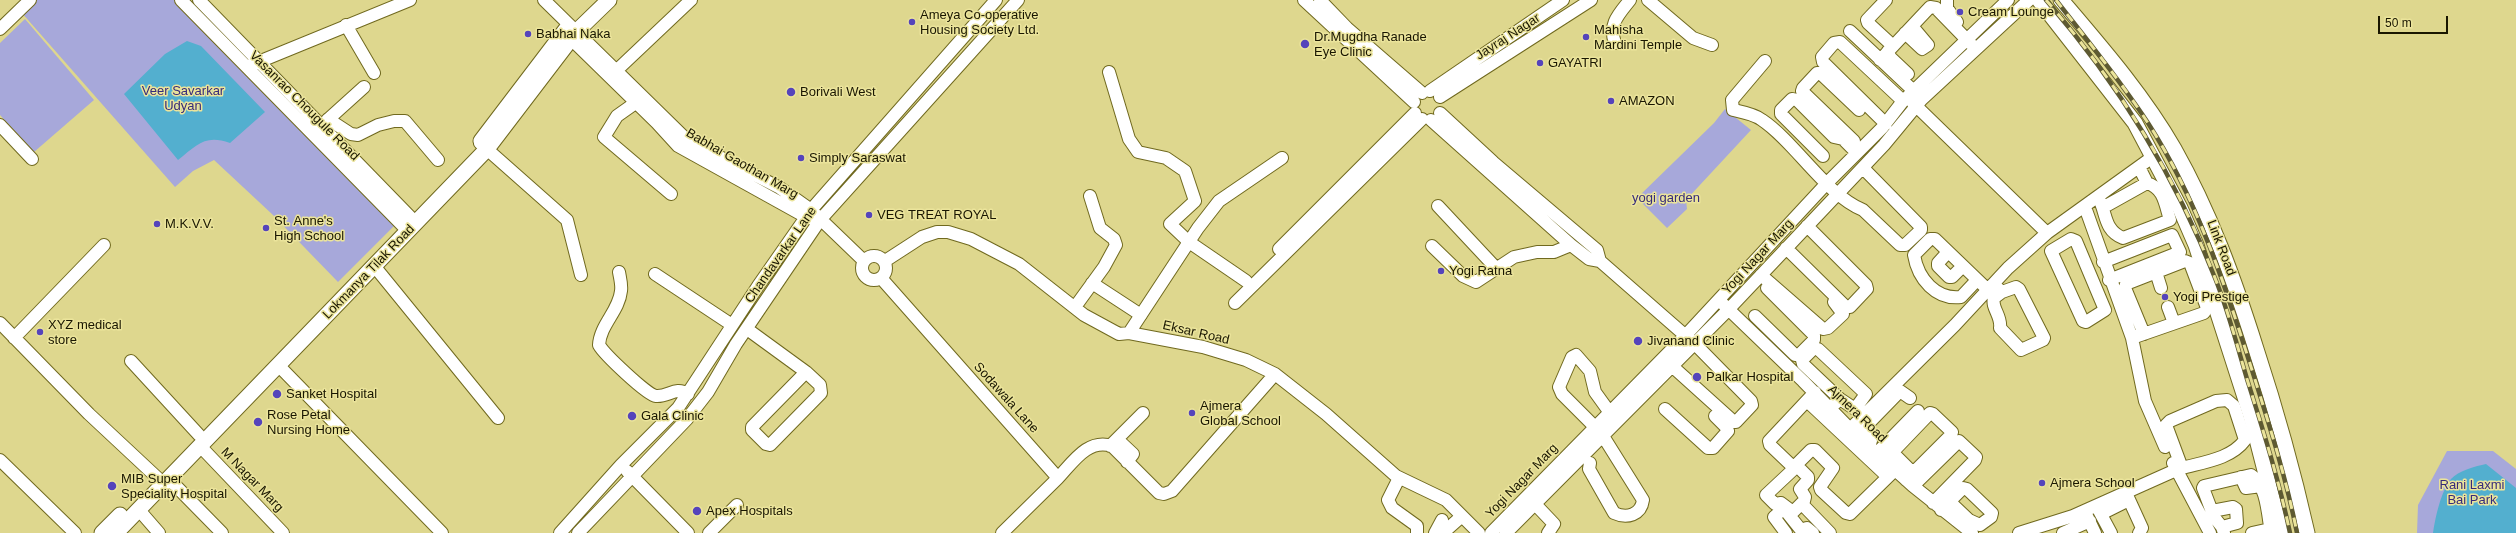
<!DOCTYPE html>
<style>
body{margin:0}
#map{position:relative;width:2516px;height:533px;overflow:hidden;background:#ded78e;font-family:Arial,sans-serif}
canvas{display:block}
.scale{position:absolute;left:2378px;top:16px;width:70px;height:18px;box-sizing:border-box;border:2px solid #191600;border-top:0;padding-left:5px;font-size:12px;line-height:14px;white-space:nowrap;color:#191600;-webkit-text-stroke:3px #ebe49b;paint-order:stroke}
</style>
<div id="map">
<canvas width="2516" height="533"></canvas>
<div class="scale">50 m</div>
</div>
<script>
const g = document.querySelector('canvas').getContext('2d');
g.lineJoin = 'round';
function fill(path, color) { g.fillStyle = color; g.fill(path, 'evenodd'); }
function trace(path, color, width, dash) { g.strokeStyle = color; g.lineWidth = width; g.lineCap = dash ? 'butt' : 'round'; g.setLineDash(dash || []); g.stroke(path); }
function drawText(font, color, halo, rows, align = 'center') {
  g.font = font + ' Arial,sans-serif'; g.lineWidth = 3; g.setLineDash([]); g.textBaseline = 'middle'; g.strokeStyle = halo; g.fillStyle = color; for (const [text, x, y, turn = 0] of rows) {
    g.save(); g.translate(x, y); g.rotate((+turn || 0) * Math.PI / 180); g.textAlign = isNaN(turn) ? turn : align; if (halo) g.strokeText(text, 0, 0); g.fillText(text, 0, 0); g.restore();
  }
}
const green = new Path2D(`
 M34,0H175L397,223L338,282L273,215L214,160L193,171L175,187L21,12Z
 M25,19L94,100L34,152L0,115V43Z
 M1725,109L1751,130L1686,200L1687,209L1667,228L1637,198L1714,123Z
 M2447,451H2493L2516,469V533H2417L2418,505Z`);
const water = new Path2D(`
 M187,41L201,46L265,112L230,143C205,134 197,145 178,160L124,94L165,54Z
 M2486,464L2516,488V533H2433C2435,518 2441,491 2451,479C2458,471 2476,466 2486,464Z`);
const minor = new Path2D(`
 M181,0L408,231
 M199,0L416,223
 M544,0L687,140L780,188L811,210L864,261
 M1304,0L1414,102
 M1320,0L1347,28L1422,93
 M1648,0L1693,38L1712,45
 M1886,0L1867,20L1868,23L1893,46
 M1947,0V8L1957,22
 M346,25L374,73
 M0,29L30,0
 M570,31L571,39L657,123L678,146L806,217L813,219
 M1850,31L1918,95
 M1905,33L1922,49L1928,45L1912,26
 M1615,43C1608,24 1619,14 1630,0
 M1888,51L1890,57L1908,74
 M1880,60L1930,7L1936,8L1971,44
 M1765,61L1732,100L1733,110C1742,112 1754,114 1762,120C1795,142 1826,195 1863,210L1900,245H1905L1921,230V227L1863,168
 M251,65L410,0
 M617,70L691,0
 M1109,72L1129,139L1138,152L1166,158L1185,171L1195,201L1170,224L1189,242L1246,281
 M1430,91L1563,0
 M1440,97L1591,0
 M641,99L617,116L604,137L671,194
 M1912,102L2047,233
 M1440,113L1493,162L1597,250L1600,261
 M328,119L351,134L358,135L378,125L394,121H405L438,160
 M1431,120L1571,245L1589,259L1600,261L1695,344L1751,401L1752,405L1736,422H1734L1673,367
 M323,124L364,87
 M1886,124L1823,62L1822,57L1834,43L1840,42L1903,101
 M0,125L32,159
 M1854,141L1802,91L1803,88L1817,73H1820L1859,110
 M480,143L567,220L581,275
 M1823,156L1781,114V110L1792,99L1797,100L1834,137L1843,139L1857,153
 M2098,197C2107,212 2103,230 2123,238L2170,220C2165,204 2164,188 2147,183L2139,167
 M1438,206L1495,267
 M2085,207L2132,338L2145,401L2165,447
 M2104,207L2147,183
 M2071,239L2076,241L2105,310L2086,322L2083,321L2051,251Z
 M1432,246L1463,276L1476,282L1514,257L1537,252H1554L1571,245
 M1786,248L1846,307H1850L1867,289L1866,285L1807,226
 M1279,249L1415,113
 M1948,252L1938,263V266L1949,277H1952L1963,266
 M862 268a12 12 0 1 1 24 0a12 12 0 1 1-24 0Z
 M885,261L922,237L937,232H948L971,239L1019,264L1084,315L1119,334L1129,333L1203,347L1246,360L1275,374L1326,414L1396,476L1446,500L1479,533
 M2103,262L2172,235L2180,252L2109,280
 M375,267L498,418
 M619,272C620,278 622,285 621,291C619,311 600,325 599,345C604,354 647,395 656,396C669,397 675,386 688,394
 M2156,272L2161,288
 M655,274L732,325
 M1761,275L1823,329L1828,328L1843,314L1834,302
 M881,278L1058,478L1002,533
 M1977,280L1961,297C1936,300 1918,279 1914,255L1930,239H1935L1987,289
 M1092,283L1141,315
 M1993,284L2002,292L2016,287L2019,289L2044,338L2043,340L2021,350L2000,328C2002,316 1991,308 1994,298L2002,292
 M1235,303L1422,119
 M1723,304L1803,381L1850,429L1913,486L1972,533
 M1075,307L1104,267L1116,245L1114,239L1100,228L1090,196
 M2168,307L2174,323
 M1755,316L1795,355H1799L1814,340V335L1767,288
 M0,323L89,414L164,484
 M747,329L806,372L752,427V430L766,444L770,445L821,393L820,385L806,372
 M1129,333L1198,228L1219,201L1282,158
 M14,338L104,245
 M2132,338L2204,313L2207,308L2190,263L2185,261L2126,284L2125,288L2144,334
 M131,361L199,435
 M279,366L442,533
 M1815,392L1769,441L1770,445L1792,466L1796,465L1811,450H1815L1833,468L1820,487L1821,490L1846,513L1850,514L1895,470
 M1807,401L1888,477
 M1830,408L1840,399L1855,409L1866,394L1818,349H1813L1802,360L1803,364L1840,399
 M1665,409L1708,448H1713L1728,431L1726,427L1715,416
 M1595,427L1562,394L1559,387L1572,357L1576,355L1590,371L1595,392L1613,417
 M1850,429L1955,325L2008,268L2047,233L2154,156
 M1117,439L1133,454L1127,462
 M1871,441L1862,430L1900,391L1910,398
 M1110,446L1143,413
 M201,447L283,533
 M1877,453L1918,411
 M1896,456L1913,473
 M0,460L75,533
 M1885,460L1930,413L1933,414L1952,432L1951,435L1906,480
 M1590,463L1589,469L1614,513C1627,519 1641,515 1643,500L1603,436
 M2173,463L2210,533
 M1797,466L1808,477V480L1800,489L1805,497L1804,501L1793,512L1781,503L1775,504L1766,495Z
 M627,471L688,533
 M2241,477L2246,488L2261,486
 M1058,478C1073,462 1088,438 1112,446L1159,493L1164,494L1172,491L1275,374
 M1399,478L1388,500L1392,508L1417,526V533
 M169,479L222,533
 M1913,486L1959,441L1976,457L1975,460L1933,503
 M2126,493L2142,528L2139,533
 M1535,504L1554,524L1548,533
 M1802,504L1830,533
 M2097,507L2111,533
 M139,510L159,533
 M1941,510L1963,488L1967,489L1992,513L1991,517L1980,525L1969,520L1949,501
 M2212,511L2233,507L2236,509L2237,523L2222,527
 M2086,514L2095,533
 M2101,514L2125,502
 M560,533L621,465L678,408L758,286L811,210L996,0
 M578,533L687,419L708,392L736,344L820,220L1018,0
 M709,533L737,505
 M1435,533L1442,520
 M1443,533L1462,516
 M1491,533L1685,336L1827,183L1882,128L1903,101L2008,0
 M1506,533L1728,310L1884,145L1922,99L2029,0
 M1786,533L1774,517L1782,510H1785L1801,530L1807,528L1813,533
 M2019,533L2073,516L2176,470L2182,468C2204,462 2231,459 2245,440L2234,406L2227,400L2216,401L2170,421L2166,425L2182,468
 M2063,533L2090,521
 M2224,533L2222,527L2214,517L2203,488L2204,486L2251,475C2267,484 2268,517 2271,533
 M2252,533L2270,529`);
const major = new Path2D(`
 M2039,0L2135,123L2180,208L2196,245L2251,416L2281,533
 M2061,0C2101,47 2143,95 2174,149C2210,213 2234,279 2256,349C2276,410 2293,471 2307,533
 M481,141L567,28
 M102,533L120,515
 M116,533L487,149L577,31L609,0`);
const rail = new Path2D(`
 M2046,0C2118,83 2175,175 2215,278C2228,310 2237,345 2247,379C2263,430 2279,480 2290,533
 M2056,0C2087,40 2120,80 2148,123C2197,199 2225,285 2252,370C2269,424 2286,477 2297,533`);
const markers = [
 [1960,12,4,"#54b"],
 [912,22,4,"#54b"],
 [528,34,4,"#54b"],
 [1586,37,4,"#54b"],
 [1305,44,5,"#54b"],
 [1540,63,4,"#54b"],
 [791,92,5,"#54b"],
 [1611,101,4,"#54b"],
 [801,158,4,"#54b"],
 [869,215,4,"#54b"],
 [157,224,4,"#54b"],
 [266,228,4,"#54b"],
 [1441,271,4,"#54b"],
 [2165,297,4,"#54b"],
 [40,332,4,"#54b"],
 [1638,341,5,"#54b"],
 [1697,377,5,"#54b"],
 [277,394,5,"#54b"],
 [1192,413,4,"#54b"],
 [632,416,5,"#54b"],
 [258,422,5,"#54b"],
 [2042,483,4,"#54b"],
 [112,486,5,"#54b"],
 [697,511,5,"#54b"]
];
const poiNames = [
 ["Cream Lounge",1968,12],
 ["Ameya Co-operative",920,15],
 ["Housing Society Ltd.",920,30],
 ["Mahisha",1594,30],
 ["Mardini Temple",1594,45],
 ["Babhai Naka",536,34],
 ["Dr.Mugdha Ranade",1314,37],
 ["Eye Clinic",1314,52],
 ["GAYATRI",1548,63],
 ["Borivali West",800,92],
 ["AMAZON",1619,101],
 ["Simply Saraswat",809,158],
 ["VEG TREAT ROYAL",877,215],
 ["St. Anne's",274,221],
 ["High School",274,236],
 ["M.K.V.V.",165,224],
 ["Yogi Ratna",1449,271],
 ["Yogi Prestige",2173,297],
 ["XYZ medical",48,325],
 ["store",48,340],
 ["Jivanand Clinic",1647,341],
 ["Palkar Hospital",1706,377],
 ["Sanket Hospital",286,394],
 ["Ajmera",1200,406],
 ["Global School",1200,421],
 ["Rose Petal",267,415],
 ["Nursing Home",267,430],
 ["Gala Clinic",641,416],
 ["MIB Super",121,479],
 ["Speciality Hospital",121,494],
 ["Ajmera School",2050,483],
 ["Apex Hospitals",706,511]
];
const streetNames = [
 ["Jayraj Nagar",1508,37,-33],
 ["Vasanrao Chougule Road",304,106,45],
 ["Babhai Gaothan Marg",742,164,30],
 ["Link Road",2221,248,69],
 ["Chandavarkar Lane",781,255,-55],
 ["Yogi Nagar Marg",1758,257,-47],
 ["Lokmanya Tilak Road",369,272,-46],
 ["Eksar Road",1196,333,13],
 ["Sodawala Lane",1006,398,48],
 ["Ajmera Road",1857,414,44],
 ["M Nagar Marg",252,480,46],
 ["Yogi Nagar Marg",1522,481,-46]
];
const parkNames = [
 ["Veer Savarkar",183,91],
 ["Udyan",183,106],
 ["yogi garden",1666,198],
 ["Rani Laxmi",2472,485],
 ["Bai Park",2472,500]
];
fill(green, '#a7a8da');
fill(water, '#53afcf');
trace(minor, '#70691f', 14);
trace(major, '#70691f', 17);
trace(minor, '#fff', 12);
trace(major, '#fff', 15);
trace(rail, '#5e5a32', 4.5);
trace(rail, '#ebe49b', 3, [9]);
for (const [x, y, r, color] of markers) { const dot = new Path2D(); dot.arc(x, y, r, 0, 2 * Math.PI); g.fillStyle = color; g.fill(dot); trace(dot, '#ebe49b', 1.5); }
drawText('13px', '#191600', '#ebe49b', poiNames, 'left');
drawText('13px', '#191600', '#ebe49b', streetNames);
drawText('13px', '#362b7a', '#ebe49b', parkNames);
</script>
